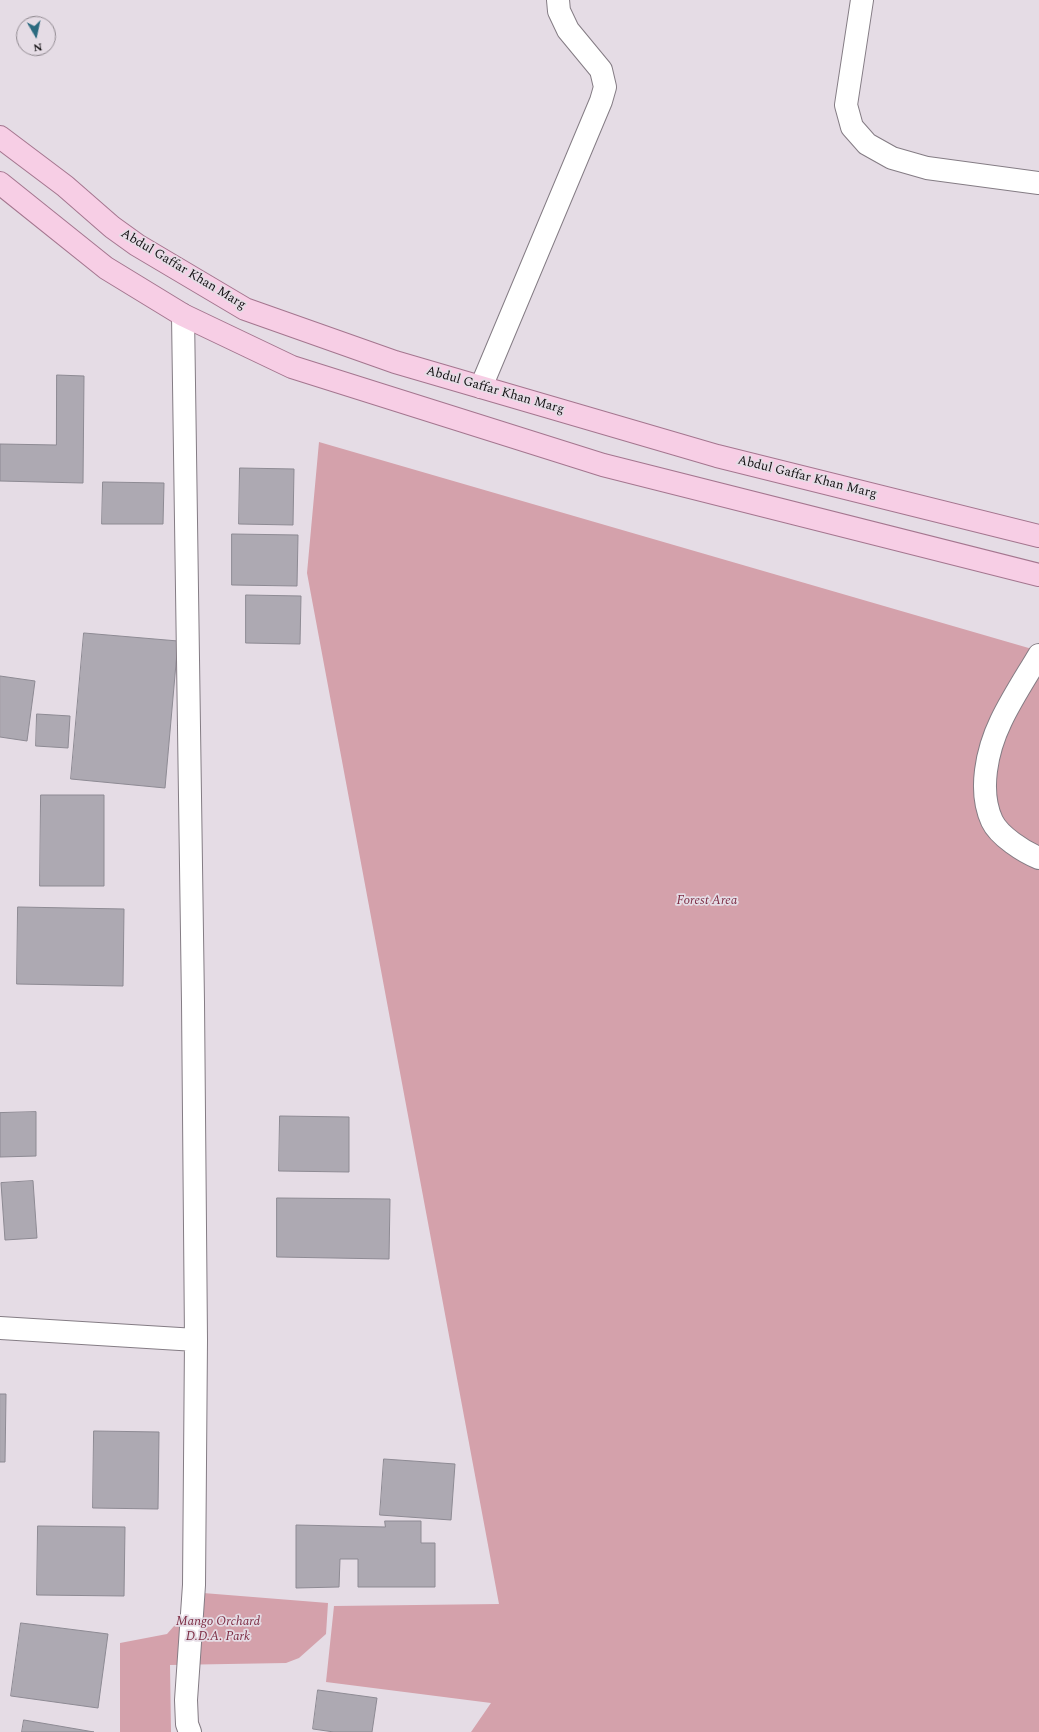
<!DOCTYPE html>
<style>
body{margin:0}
#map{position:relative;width:1039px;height:1732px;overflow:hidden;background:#e5dce5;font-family:Spectral,serif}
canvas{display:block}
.north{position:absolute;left:16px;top:16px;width:40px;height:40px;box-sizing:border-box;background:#e5dce5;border:1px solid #918a91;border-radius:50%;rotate:171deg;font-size:11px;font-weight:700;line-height:16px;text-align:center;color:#120f12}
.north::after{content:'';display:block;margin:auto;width:14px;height:18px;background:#2b6a7f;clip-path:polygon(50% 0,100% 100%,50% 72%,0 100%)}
</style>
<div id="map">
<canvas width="1039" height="1732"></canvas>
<div class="north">N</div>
</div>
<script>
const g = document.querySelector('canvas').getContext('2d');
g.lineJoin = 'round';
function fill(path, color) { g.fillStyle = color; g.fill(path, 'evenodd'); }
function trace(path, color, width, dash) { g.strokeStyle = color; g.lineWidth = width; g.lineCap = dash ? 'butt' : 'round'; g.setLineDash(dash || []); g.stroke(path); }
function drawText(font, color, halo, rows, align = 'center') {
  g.font = font + ' Spectral,serif'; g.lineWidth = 3.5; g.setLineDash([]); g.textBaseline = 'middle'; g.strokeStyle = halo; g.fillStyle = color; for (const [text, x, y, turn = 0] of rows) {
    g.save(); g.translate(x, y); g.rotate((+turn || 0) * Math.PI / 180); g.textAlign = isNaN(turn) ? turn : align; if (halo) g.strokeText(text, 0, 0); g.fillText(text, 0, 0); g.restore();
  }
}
const green = new Path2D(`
 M319,442L1039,651V1732H471L491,1703L326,1682L334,1606L499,1604L307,573Z
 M203,1593L328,1603L326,1634L299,1658L286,1663L170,1665L171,1732H120V1643L167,1634Z`);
const building = new Path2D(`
 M57,375L84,376L83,483L0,481V444L56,445Z
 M240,468L294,469L293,525L239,524Z
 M103,482L164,483L163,524H102Z
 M232,534L298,535L297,586L232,585Z
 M246,595L301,596L300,644L246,643Z
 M84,633L178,641L165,788L71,779Z
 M0,676L35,681L27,741L0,737Z
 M37,714L70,716L68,748L36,746Z
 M41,795H104V886H40Z
 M18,907L124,909L123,986L17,984Z
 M36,1112V1156L0,1157V1113Z
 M280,1116L349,1117V1172L279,1171Z
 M33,1181L37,1238L5,1240L1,1183Z
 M277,1198L390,1199L389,1259L277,1257Z
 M0,1394H6L5,1462H0Z
 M94,1431L159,1432L158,1509L93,1508Z
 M384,1459L455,1464L451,1520L380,1515Z
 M385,1521H421V1543H435V1587H358V1559H340L339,1587L296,1588V1525L385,1527Z
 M38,1526L125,1527L124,1596L37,1595Z
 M21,1623L108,1634L98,1708L11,1696Z
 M318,1690L377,1698L372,1732H334L313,1729Z
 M24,1720L94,1732H22Z`);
const minor = new Path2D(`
 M862,0L846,105L852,127L867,144L892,158L927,168L1039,183
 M183,315L193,1002L196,1340L194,1585L186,1700L187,1724L190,1732
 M481,387L601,101L605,87L601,70L568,30L559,11L558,0
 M1039,655C1026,677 1012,698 1001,721C987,750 978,791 992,821C999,836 1024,852 1039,858
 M0,1328L196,1340`);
const major = new Path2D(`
 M0,137L65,186L112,227L137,245L245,309L395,362L717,456L1039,536
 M0,183L106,268L183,315L292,367L603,465L1039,575`);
const streetNames = [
 ["Abdul Gaffar Khan Marg",183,270,31],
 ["Abdul Gaffar Khan Marg",495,391,16],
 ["Abdul Gaffar Khan Marg",807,478,14]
];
const parkNames = [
 ["Forest Area",707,901],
 ["Mango Orchard",218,1622],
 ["D.D.A. Park",218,1637]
];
fill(green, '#d4a1ab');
fill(building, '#ada9b2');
trace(building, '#8d8a93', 1);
trace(minor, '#847c84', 24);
trace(major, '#a4768f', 24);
trace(minor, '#fff', 22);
trace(major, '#f7cee5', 22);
drawText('13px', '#120f12', '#e5dce5', streetNames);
drawText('italic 13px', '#7d2d44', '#e5dce5', parkNames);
</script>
